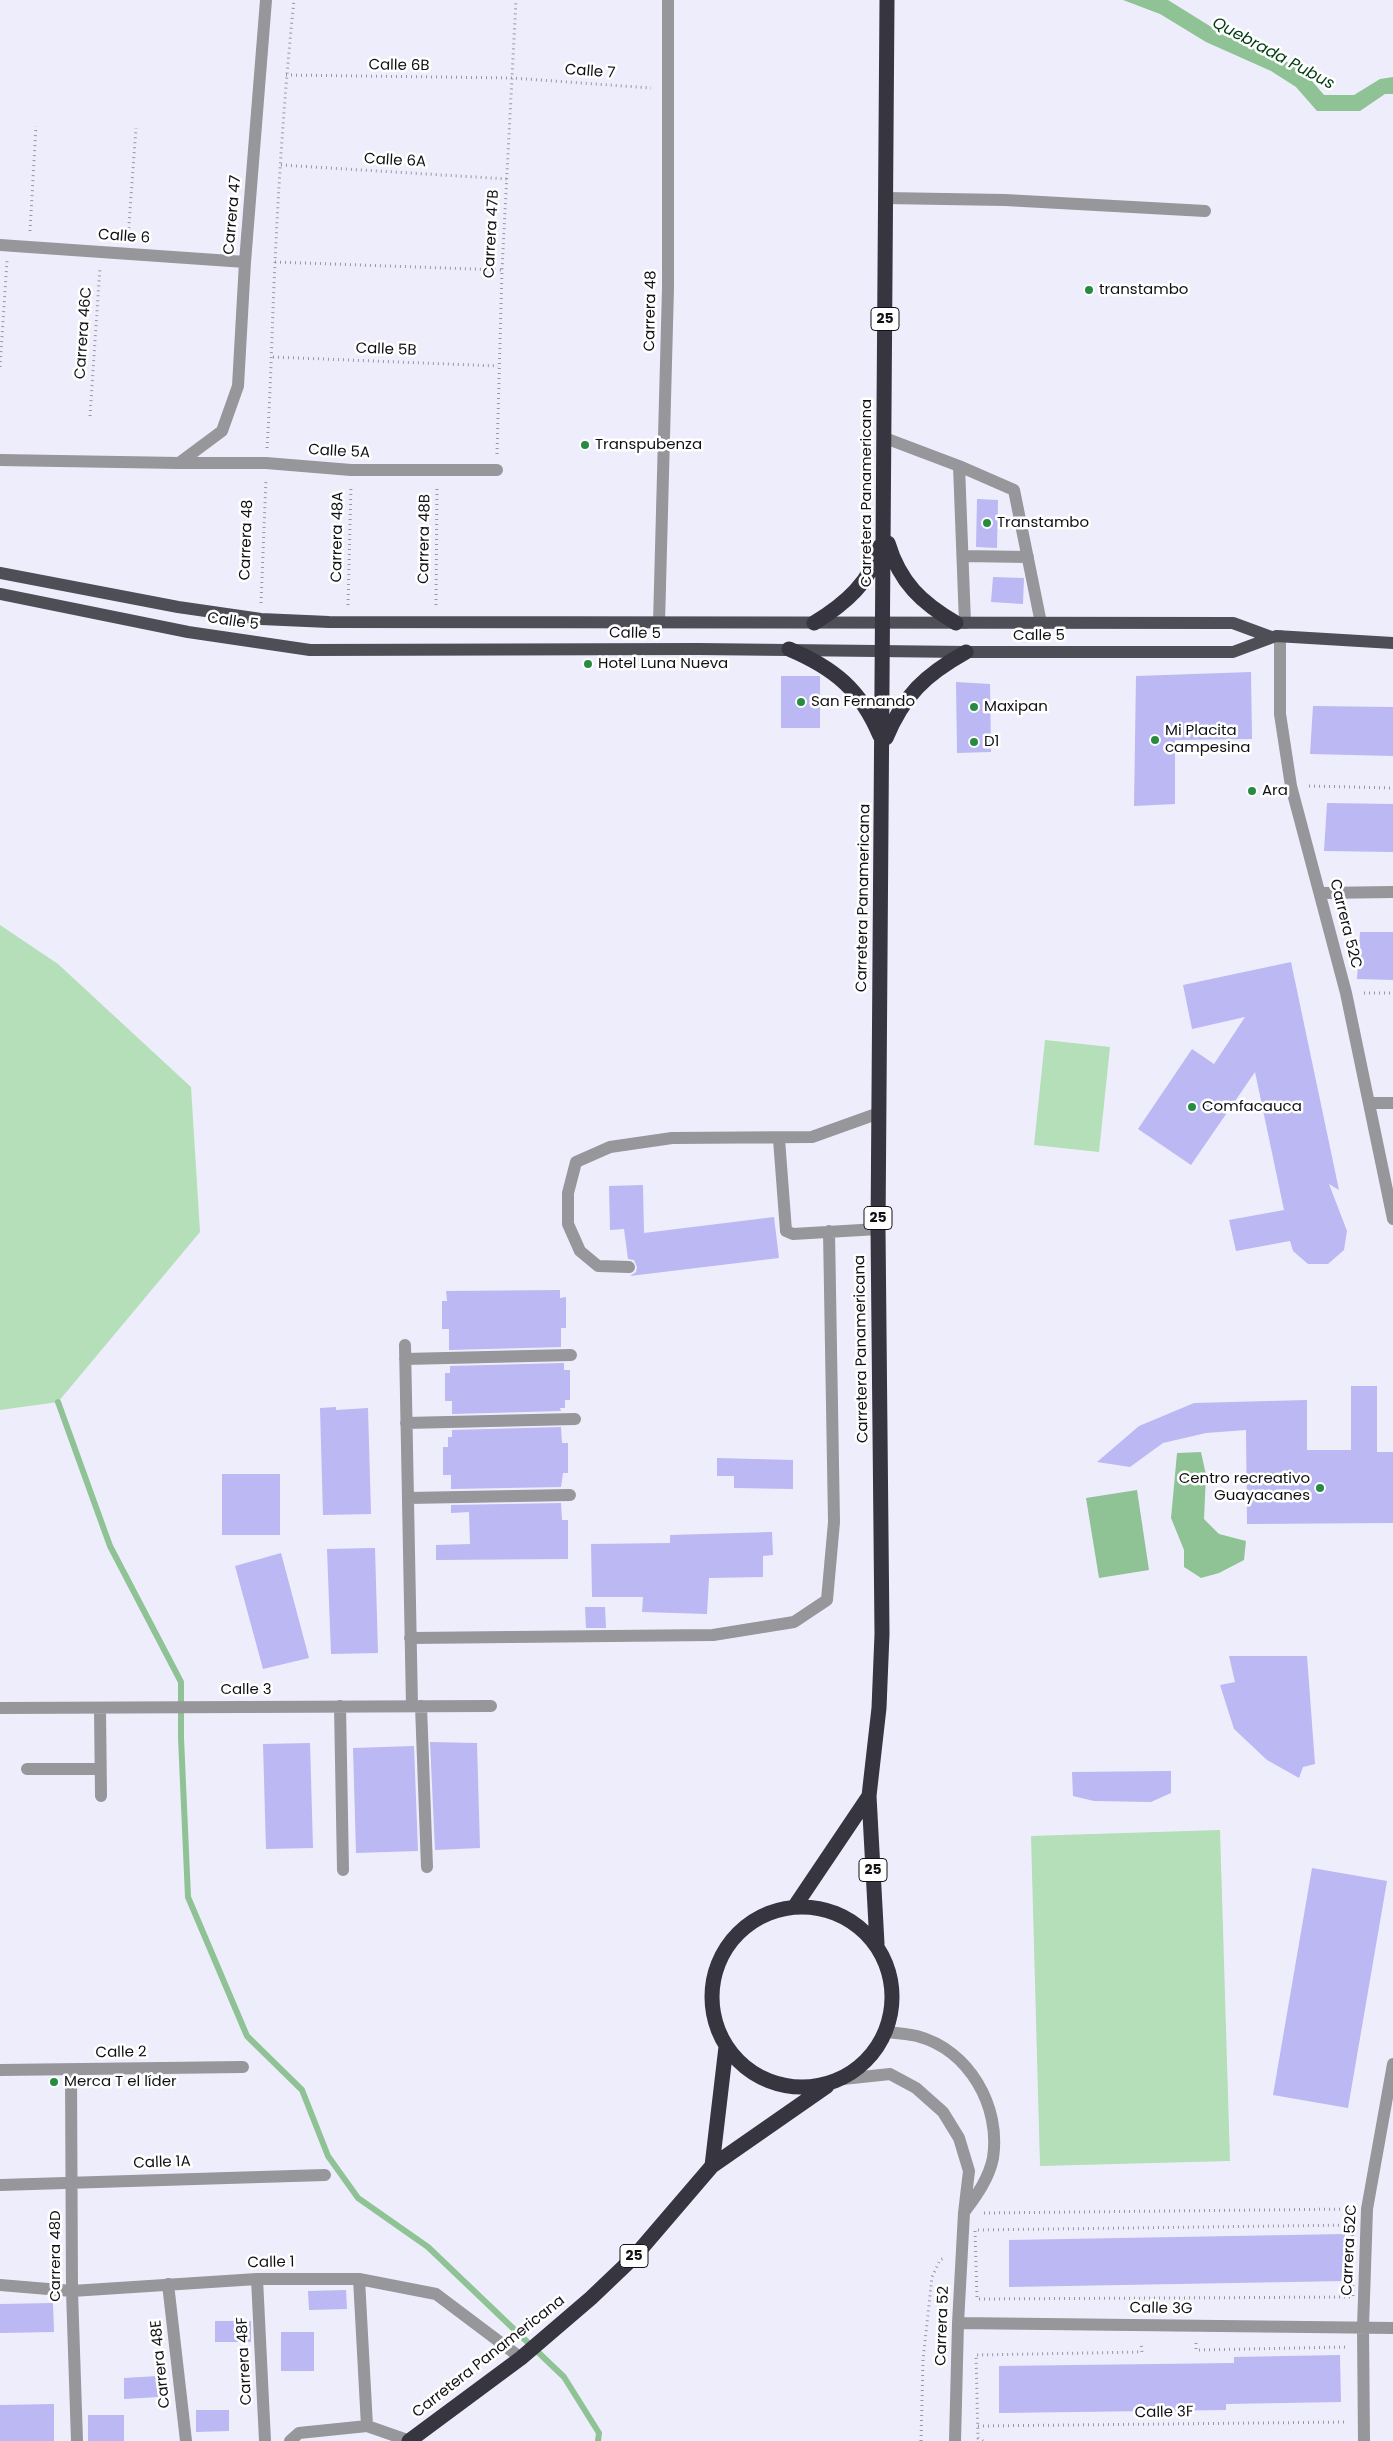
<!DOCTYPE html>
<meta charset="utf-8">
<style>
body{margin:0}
canvas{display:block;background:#eeedfb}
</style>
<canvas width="1393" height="2441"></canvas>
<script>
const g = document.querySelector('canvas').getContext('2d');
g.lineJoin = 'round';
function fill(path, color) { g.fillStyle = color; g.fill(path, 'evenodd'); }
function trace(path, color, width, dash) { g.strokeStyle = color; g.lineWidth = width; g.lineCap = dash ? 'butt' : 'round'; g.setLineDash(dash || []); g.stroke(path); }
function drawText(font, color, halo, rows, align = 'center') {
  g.font = font + ' Poppins,sans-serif'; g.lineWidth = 5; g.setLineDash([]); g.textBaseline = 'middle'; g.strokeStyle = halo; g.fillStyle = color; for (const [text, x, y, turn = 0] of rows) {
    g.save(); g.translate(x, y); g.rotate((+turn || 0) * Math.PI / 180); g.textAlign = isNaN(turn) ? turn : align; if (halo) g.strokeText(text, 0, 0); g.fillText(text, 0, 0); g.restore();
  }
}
const green = new Path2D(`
 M0,925L58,964L191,1087L200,1232L58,1402L0,1410Z
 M1045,1040L1110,1047L1099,1152L1034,1145Z
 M1220,1830L1230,2161L1040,2166L1031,1836Z`);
const water = new Path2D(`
 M1123,0H1168L1213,28L1279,57L1306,74L1324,95H1354L1380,79L1393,77V94H1385L1360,111H1317L1296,87L1271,71L1206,42L1160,14Z
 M1201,1452L1206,1475L1204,1519L1219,1534L1246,1541L1244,1560L1219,1573L1201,1578L1184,1567V1550L1171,1518L1177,1453Z
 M1137,1490L1149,1570L1099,1578L1086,1498Z`);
const stream = new Path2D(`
 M58,1402L110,1546L181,1682V1738L188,1897L247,2036L302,2090L328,2156L358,2198L428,2247L564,2377L599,2433L598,2441`);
const building = new Path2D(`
 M977,499L998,500L997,548L976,547Z
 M993,577L1024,578L1023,604L991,602Z
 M1251,672L1252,739L1175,740V804L1134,806L1136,676Z
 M781,676H820V728H781Z
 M956,682L990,684L991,752L957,753Z
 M1313,706L1393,707V756L1310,754Z
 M1327,803L1393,804V852L1324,851Z
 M1360,932H1393V980L1357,979Z
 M1291,962L1339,1190L1329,1184L1347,1231L1344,1250L1328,1264H1308L1293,1251L1290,1241L1236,1251L1229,1220L1284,1210L1255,1072L1191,1165L1138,1129L1192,1049L1214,1064L1245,1017L1192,1029L1183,985Z
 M643,1185L644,1233L774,1217L779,1258L630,1276L636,1272L637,1267L634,1260L628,1259L624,1229L610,1230L609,1186Z
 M560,1290V1298L566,1297V1328H561V1347L449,1350V1329H442V1301H447L446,1291Z
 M564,1363V1370H570V1400H565V1408H560L561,1411L452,1414V1401H445V1373H450V1366Z
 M1351,1386H1377V1452H1393V1523L1247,1524L1246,1430L1206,1433L1163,1443L1130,1467L1097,1462L1139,1426L1194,1403L1307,1400V1450H1351Z
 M336,1407V1410L368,1408L371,1514L323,1515L320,1408Z
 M561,1427L562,1443H568V1473H563L561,1487L451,1489V1475H443V1447H448V1437H452V1430Z
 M717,1458L793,1460V1489L734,1488V1476H717Z
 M222,1474H280V1535H222Z
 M561,1503L562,1520H568V1559L436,1560V1545L470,1544L469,1512L451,1513V1505Z
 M772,1532L773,1555L763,1556V1577L709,1578L707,1614L642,1612L643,1597H592L591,1544L670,1543V1535Z
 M375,1548L378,1653L331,1654L327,1549Z
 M281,1553L309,1658L263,1669L235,1566Z
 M585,1607H605L606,1628H586Z
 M1229,1656H1307L1315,1764L1303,1767L1299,1778L1267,1760L1234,1729L1220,1685L1235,1682Z
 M430,1742L477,1743L480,1848L435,1850Z
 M310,1743L313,1848L266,1849L263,1744Z
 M414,1746L418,1851L356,1853L353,1748Z
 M1171,1771V1793L1151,1802L1094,1801L1073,1796L1072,1772Z
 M1312,1868L1387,1881L1348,2108L1273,2095Z
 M1345,2234L1346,2281L1009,2287V2240Z
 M346,2290L347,2309L309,2310L308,2291Z
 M53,2303L54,2332L0,2333V2304Z
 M215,2321H251V2342H215Z
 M281,2332H314V2371H281Z
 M1340,2355L1341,2402L1226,2404V2410L999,2413V2366L1234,2363V2357Z
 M158,2376L159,2397L124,2399V2378Z
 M54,2404V2441H0V2405Z
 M196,2410H229V2431L196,2432Z
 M88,2415H124V2441H88Z`);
const path = new Path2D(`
 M286,75L512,78L651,88
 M281,165L507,179
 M30,231L36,126
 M128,238L136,128
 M275,262L502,270
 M273,357L498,366
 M0,367L7,261
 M90,416L100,267
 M267,448C271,386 272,324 275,262C279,175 285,87 294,0
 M497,454L502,270L516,0
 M261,603L266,479
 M348,605L351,486
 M436,605L437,486
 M1309,786L1393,788
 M1364,993H1393
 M984,2213L1351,2209
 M1352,2225L1353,2297L977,2299L975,2230Z
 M1196,2343V2350L1347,2347
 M978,2426L1347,2422
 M921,2441L923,2360L932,2277L940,2260L946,2257
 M983,2441L978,2438L976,2355L1142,2352L1141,2342`);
const minor = new Path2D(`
 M885,198L1005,200L1205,211
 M0,245L245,262
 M885,438L959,466L1014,490L1041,623
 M0,460L179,463L222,431L238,386L245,262L266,0
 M179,463H266L351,470H497
 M959,466L965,623
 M963,556L1028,557
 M659,623L668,288V0
 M1280,636V714L1291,786L1346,993L1393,1219
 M1321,893L1393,892
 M1369,1103H1393
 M779,1139L786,1231L793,1234L878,1229
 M629,1267L598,1266L580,1251L568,1224V1193L576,1162L610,1147L672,1138L812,1137L879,1113
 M405,1345L412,1706
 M405,1359L571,1355
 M406,1423L575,1419
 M408,1498L570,1495
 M410,1638L713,1635L794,1622L827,1600L834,1522L829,1231
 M340,1706L343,1870
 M421,1706L427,1867
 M0,1708L491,1706
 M100,1709L101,1796
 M27,1769H100
 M887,2032C897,2033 908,2034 917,2036C969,2050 1001,2106 993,2158C989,2178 977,2195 965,2211
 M0,2070L243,2067
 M71,2070L72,2291L77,2441
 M843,2079L890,2074L916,2088L943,2112L959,2138L969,2171L964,2213L958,2323L955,2441
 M0,2185L325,2175
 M257,2279L265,2441
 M359,2279L367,2426
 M168,2284L186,2441
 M0,2285L72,2291L257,2279H359L436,2294L521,2358
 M958,2323L1393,2328
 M290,2441L299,2433L367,2426L410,2441
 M1364,2441L1363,2327L1367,2209L1393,2064`);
const major = new Path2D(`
 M0,573L178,607L261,619L329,622L1233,623L1271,637
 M0,594L188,632L310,650L698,649L966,652H1233L1276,636L1393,643`);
const highway = new Path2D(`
 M888,543C900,583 922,603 956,623
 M814,623C845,604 871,582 880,546
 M789,649C834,668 861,690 880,736
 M886,738C904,695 925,675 966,652
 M795,1906L869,1796
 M712 1997a90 90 0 1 1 180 0a90 90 0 1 1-180 0Z
 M877,1944L869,1796L879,1708L882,1634L878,1229L887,0
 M712,2166L726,2047
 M409,2441L521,2358L591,2298L634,2257L712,2166L827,2086`);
const markers = [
 [1089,290,5,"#288c40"],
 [585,445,5,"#288c40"],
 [987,523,5,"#288c40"],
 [588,664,5,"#288c40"],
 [801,702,5,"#288c40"],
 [974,707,5,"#288c40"],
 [1155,740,5,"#288c40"],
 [974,742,5,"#288c40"],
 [1252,791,5,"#288c40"],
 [1192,1107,5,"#288c40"],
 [1320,1488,5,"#288c40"],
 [54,2082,5,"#288c40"]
];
const shields = [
 [885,319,28],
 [878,1218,28],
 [873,1870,28],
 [634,2256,28]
];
const shieldNames = [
 ["25",885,319],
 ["25",878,1218],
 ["25",873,1870],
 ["25",634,2256]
];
const streetNames = [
 ["Calle 6B",399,66,1],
 ["Calle 7",590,72,4],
 ["Calle 6A",395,161,3],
 ["Carrera 47",233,215,-85],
 ["Carrera 47B",492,234,-87],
 ["Calle 6",124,237,4],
 ["Carrera 48",651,311,-89],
 ["Carrera 46C",84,333,-86],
 ["Calle 5B",386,350,2],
 ["Calle 5A",339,452,3],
 ["Carretera Panamericana",867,493,-90],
 ["Carrera 48A",338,537,-89],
 ["Carrera 48B",425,539,-89],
 ["Carrera 48",247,540,-88],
 ["Calle 5",233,622,8],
 ["Calle 5",635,634,1],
 ["Calle 5",1039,636],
 ["Carretera Panamericana",864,898,-89],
 ["Carrera 52C",1345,924,76],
 ["Carretera Panamericana",862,1349,-91],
 ["Calle 3",246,1690],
 ["Calle 2",121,2053,-1],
 ["Calle 1A",162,2163,-2],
 ["Carrera 52C",1350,2250,-87],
 ["Carrera 48D",56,2256,-90],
 ["Calle 1",271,2263,-1],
 ["Calle 3G",1161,2309,1],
 ["Carrera 52",943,2326,-88],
 ["Carretera Panamericana",489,2357,-38],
 ["Carrera 48F",245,2361,-93],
 ["Carrera 48E",161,2364,-96],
 ["Calle 3F",1164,2413,-1]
];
const poiNames = [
 ["transtambo",1099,290],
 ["Transpubenza",595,445],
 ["Transtambo",997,523],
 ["Hotel Luna Nueva",598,664],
 ["San Fernando",811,702],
 ["Maxipan",984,707],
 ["Mi Placita",1165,731],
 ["campesina",1165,748],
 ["D1",984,742],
 ["Ara",1262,791],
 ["Comfacauca",1202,1107],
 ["Centro recreativo",1310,1479,"right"],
 ["Guayacanes",1310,1496,"right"],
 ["Merca T el líder",64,2082]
];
const waterNames = [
 ["Quebrada Pubus",1273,54,28]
];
fill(green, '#b4dfb8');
fill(water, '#8fc395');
trace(stream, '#8fc395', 6);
fill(building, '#bbb8f4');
trace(path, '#9897a1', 3, [1, 4]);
trace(minor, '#96969b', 12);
trace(major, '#4e4e57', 12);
trace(highway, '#363540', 15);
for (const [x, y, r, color] of markers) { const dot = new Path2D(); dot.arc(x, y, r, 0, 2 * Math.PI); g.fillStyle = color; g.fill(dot); trace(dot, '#fff', 2); }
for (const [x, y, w] of shields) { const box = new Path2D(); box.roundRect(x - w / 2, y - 11.5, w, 23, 4); g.fillStyle = '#fff'; g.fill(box); trace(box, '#111015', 1); }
drawText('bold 14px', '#111015', null, shieldNames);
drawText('15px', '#111015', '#fff', streetNames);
drawText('15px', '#111015', '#fff', poiNames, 'left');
drawText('italic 16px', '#003c11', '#fff', waterNames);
</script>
